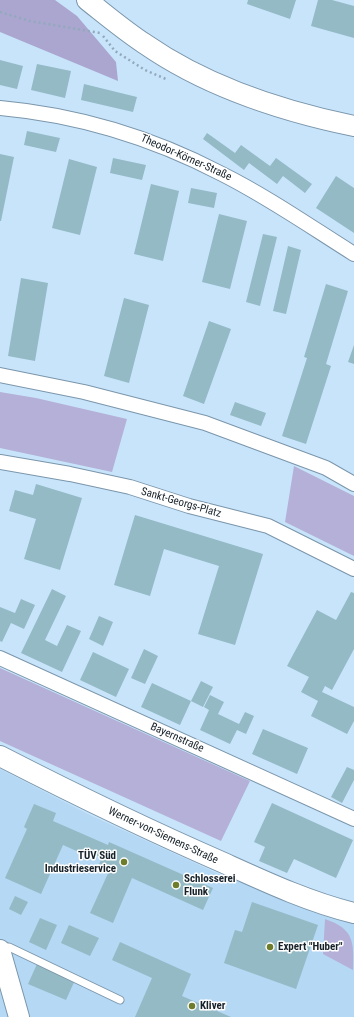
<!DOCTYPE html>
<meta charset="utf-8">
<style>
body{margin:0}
canvas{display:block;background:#c7e4fb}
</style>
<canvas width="354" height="1017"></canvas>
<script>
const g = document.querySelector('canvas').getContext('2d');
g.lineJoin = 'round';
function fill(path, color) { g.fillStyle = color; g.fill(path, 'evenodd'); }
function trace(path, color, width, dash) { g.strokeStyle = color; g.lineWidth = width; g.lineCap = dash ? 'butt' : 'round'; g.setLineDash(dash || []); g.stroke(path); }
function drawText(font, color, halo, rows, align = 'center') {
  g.font = font + ' "Roboto Condensed",sans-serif'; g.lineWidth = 3; g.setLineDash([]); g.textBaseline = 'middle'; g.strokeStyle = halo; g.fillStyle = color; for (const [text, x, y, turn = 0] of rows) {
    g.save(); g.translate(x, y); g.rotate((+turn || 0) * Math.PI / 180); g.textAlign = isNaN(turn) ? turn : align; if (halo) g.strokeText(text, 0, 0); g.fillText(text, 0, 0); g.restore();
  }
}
const built = new Path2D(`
 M0,769L92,816L219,874L354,924V1017H0Z`);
const green = new Path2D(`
 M0,392L36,398L127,419L112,472L0,448Z
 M294,466L354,496V556L285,522Z
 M0,668L250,781L221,841L0,741Z
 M325,919C354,929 354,941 353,970L323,954Z`);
const forest = new Path2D(`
 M0,0H55L77,16L116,62L118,81L0,32Z`);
const building = new Path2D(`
 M248,0H296L290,19L247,4Z
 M318,0H332L354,6V38L311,26Z
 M0,60L23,66L17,89L0,85Z
 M37,64L71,71L65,98L31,90Z
 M84,84L137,97L133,112L81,100Z
 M27,131L60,138L56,152L24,145Z
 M207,133L235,153L241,145L270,166L276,158L312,184L305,193L283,176L277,184L249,163L244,170L203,139Z
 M0,154L14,157L1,221H0Z
 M113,158L146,165L142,180L110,173Z
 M69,159L97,167L80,235L52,228Z
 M336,176L354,188V233L316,208Z
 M151,184L179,191L163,261L134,254Z
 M191,188L217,193L214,208L188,203Z
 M219,214L247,221L230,289L202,282Z
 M263,234L277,237L260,306L246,302Z
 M288,246L301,250L286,314L273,311Z
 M21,278L48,283L35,361L8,356Z
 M326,284L348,291L326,364L331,366L306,444L282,436L307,358L304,357Z
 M124,298L149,305L129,383L104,376Z
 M209,321L231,329L204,404L183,396Z
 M354,345V364L348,362Z
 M235,402L266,413L261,426L230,415Z
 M36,484L82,498L60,570L24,559L36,519L9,511L15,490L33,495Z
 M135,515L263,554L235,645L198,634L219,566L164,549L150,596L114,585Z
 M52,589L66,596L45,640L57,646L67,625L81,631L62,672L21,653Z
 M351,592L354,593V649L332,690L325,686L322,692L354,707V721L347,734L311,716L318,701L301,692L309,677L287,666L317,610L336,620Z
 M21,599L35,605L24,629L11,623L2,642L0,641V607L15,613Z
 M99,616L113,622L103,646L89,639Z
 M144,649L158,656L145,684L131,678Z
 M93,652L129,669L116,697L80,680Z
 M201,681L213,687L203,707L191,701Z
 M152,683L191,701L180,725L141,707Z
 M210,695L224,702L218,714L239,724L245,712L254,716L246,734L237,730L230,744L200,730L209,710L204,707Z
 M263,729L308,748L297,774L252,754Z
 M347,767L354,770V780L342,803L331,797Z
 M272,803L353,840L336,878L294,859L287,873L259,861L265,847L254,842Z
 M34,804L56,813L53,821L108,845L109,842L213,888L203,910L132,878L113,923L90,913L110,869L99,864L102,858L83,849L81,853L63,845L41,894L5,878L27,829L24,827Z
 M15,896L28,902L21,915L9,909Z
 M252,902L318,925L296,989L224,963L235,930L242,932Z
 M40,918L57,925L46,950L29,942Z
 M69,925L99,938L90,956L61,943Z
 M120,942L191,974L182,996L231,1017H135L152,978L112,960Z
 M37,964L75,980L66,1000L28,984Z`);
const path = new Path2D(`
 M0,12L30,21L100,33
 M103,36L115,51L145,70L166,79`);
const lane = new Path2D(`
 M2,948L9,947L120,1000`);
const street = new Path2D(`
 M0,108C78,115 153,138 222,174C268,197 311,227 354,254
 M0,375L84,392L205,423L326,468L354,484
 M0,462L70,474L130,487L189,506L268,526L354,569
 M0,658L354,819`);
const secondary = new Path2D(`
 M87,0C106,15 125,31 145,44C207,87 281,111 354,126
 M0,756C74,794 148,830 224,863C266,882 309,902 354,913
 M0,950L19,1017`);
const markers = [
 [124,862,4,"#6e7d2c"],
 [176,885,4,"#6e7d2c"],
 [270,947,4,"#6e7d2c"],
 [192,1006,4,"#6e7d2c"]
];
const streetNames = [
 ["Theodor-Körner-Straße",186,158,24],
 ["Sankt-Georgs-Platz",181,503,16],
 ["Bayernstraße",177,738,24],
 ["Werner-von-Siemens-Straße",163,836,25]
];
const poiNames = [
 ["TÜV Süd",116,856,"right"],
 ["Industrieservice",116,869,"right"],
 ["Schlosserei",184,879],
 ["Flunk",184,892],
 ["Expert \"Huber\"",278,947],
 ["Kliver",200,1006]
];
fill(built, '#b5d8f4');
fill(green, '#b5b0d7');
fill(forest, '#aba6cf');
fill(building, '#94bac5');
trace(lane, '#7b96ab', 9);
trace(street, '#7b96ab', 16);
trace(secondary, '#7b96ab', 22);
trace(path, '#92a9bc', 2.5, [2, 3]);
trace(lane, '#fff', 7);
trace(street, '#fff', 14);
trace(secondary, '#fff', 20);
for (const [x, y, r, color] of markers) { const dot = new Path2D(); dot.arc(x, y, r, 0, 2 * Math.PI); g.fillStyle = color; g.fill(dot); trace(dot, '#fff', 1.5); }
drawText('11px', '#162129', '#fff', streetNames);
drawText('bold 11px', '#162129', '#fff', poiNames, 'left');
</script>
